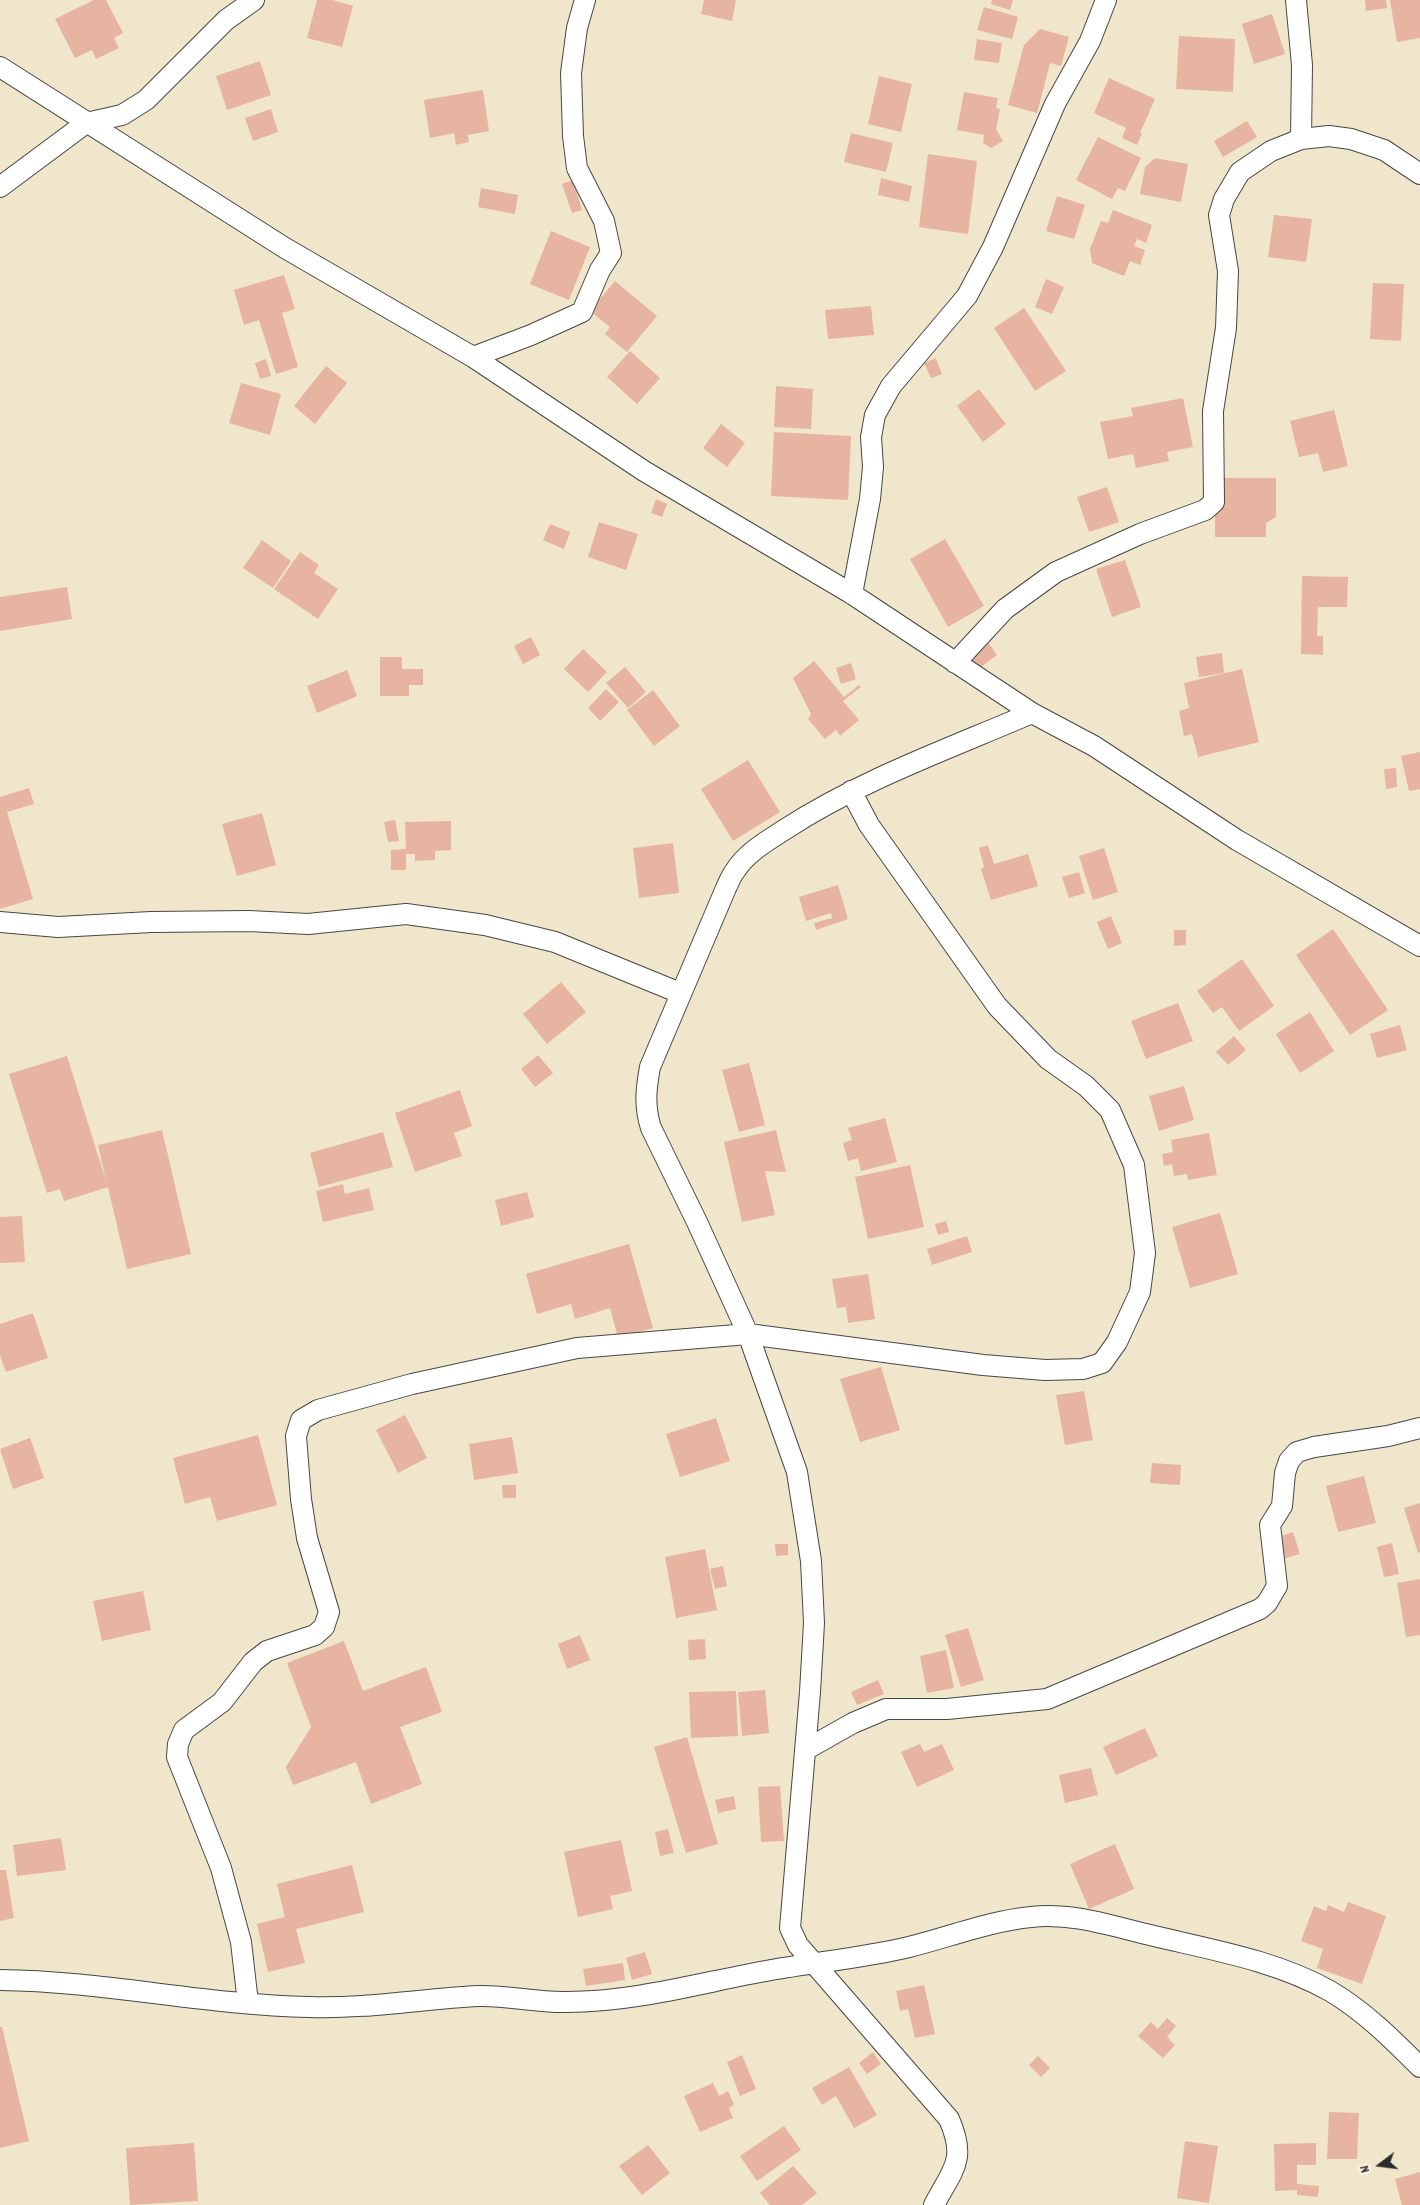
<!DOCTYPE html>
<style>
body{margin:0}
#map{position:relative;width:1420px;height:2205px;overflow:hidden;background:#f0e6cb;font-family:Dekko,sans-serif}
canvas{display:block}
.north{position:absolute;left:1355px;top:2140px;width:50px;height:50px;-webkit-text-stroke:4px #fbf7ec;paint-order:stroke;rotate:255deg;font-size:14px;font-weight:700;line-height:20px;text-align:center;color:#2b2b2b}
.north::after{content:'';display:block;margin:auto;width:18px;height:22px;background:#2b2b2b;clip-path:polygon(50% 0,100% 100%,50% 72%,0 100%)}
</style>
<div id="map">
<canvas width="1420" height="2205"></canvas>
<div class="north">N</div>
</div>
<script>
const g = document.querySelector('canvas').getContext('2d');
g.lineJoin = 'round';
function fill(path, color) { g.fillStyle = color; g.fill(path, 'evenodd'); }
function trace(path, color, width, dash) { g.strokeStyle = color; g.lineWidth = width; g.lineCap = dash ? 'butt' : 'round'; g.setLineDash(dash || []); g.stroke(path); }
const building = new Path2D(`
 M94,0H106L123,33L114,38L119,48L96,59L92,50L75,58L55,19Z
 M317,0H332L353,6L342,47L307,38Z
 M704,0H736L732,21L701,14Z
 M992,0H1013L1010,10L991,4Z
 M1365,0H1386L1387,8L1366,11Z
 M1390,0H1420V38L1397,42Z
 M984,7L1018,17L1012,39L977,30Z
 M1272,14L1285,54L1254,64L1242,24Z
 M1040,29L1069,37L1061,66L1050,63L1037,113L1008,105L1024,45Z
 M1179,36L1235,39L1233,92L1176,89Z
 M977,39L1002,43L999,63L974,60Z
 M260,61L271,95L227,110L216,76Z
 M879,76L912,84L901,132L868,124Z
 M1109,78L1155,99L1140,133H1142L1137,145L1122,138L1126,128L1094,113Z
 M483,90L489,131L468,135L469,142L456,145L454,133L430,138L424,100Z
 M964,92L998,98L996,108L1000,109L996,129L1003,141L991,148L983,143L984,135L957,130Z
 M271,109L278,132L253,141L245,118Z
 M1247,121L1257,137L1223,157L1214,141Z
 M851,133L893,143L886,172L844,162Z
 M1098,137L1141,158L1125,191L1118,188L1112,199L1076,180Z
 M928,154L977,161L968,234L919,227Z
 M1155,158L1188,164L1181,202L1140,194L1145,167Z
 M881,178L912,186L909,202L878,195Z
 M573,180L582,210L572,213L562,184Z
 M481,188L518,195L515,214L478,207Z
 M1057,196L1085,205L1074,239L1046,231Z
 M1113,210L1152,225L1146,243L1137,239L1134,246L1145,250L1140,265L1130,261L1124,276L1092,263L1090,249L1101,221L1108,223Z
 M1274,215L1312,219L1306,262L1268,257Z
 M551,231L590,247L569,300L530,284Z
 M284,275L295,309L282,313L298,367L276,374L259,320L244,325L234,290Z
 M1046,279L1064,287L1052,314L1035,307Z
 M615,281L657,316L627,352L605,334L610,327L590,311Z
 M1373,283L1404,284L1401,341L1370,339Z
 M871,306L874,335L828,339L825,310Z
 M1024,308L1066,371L1035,391L994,328Z
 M630,351L660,378L637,404L607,377Z
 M936,358L942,374L931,378L924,363Z
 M266,359L271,376L260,379L255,363Z
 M326,366L347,383L315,424L294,406Z
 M241,383L281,394L270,435L229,423Z
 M776,386L813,389L811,429L774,427Z
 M979,389L1006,424L983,442L957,406Z
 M1183,398L1193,447L1167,452L1169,461L1136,468L1133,454L1108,459L1100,422L1133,416L1131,408Z
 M1334,410L1348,466L1323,472L1318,453L1299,457L1290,421Z
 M721,424L745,443L727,467L703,448Z
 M774,432L851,436L848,500L771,496Z
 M1215,478H1276V517L1266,523V537H1215Z
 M1107,487L1119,522L1089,532L1077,497Z
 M656,499L667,504L662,517L651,513Z
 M599,522L638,534L626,570L588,557Z
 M550,524L570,532L564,549L543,540Z
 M945,539L984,606L948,627L910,559Z
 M262,540L291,561L273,588L243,568Z
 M300,552L319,565L314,573L338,589L318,619L274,589Z
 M1125,560L1141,607L1112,617L1096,569Z
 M1302,576L1348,577L1347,607H1318L1317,636H1323V655L1301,654Z
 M67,587L72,619L0,631V597Z
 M531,637L540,655L523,664L514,646Z
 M988,642L997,655L977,670L968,657Z
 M583,649L607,672L588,692L564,669Z
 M1222,653L1224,673L1199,677L1196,657Z
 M380,657H402V669H423V685H409V696H380Z
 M814,661L844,697L859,685L861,687L843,701L859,720L840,736L836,730L825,739L808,719L811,714L793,678Z
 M851,663L856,679L841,684L836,668Z
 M625,667L646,692L628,708L606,683Z
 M1242,669L1259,742L1198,757L1192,734L1184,736L1179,711L1189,708L1184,683Z
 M347,670L357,696L317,713L307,686Z
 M606,689L619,702L600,721L588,708Z
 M653,690L680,726L654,746L627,710Z
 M1420,752V789L1409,791L1401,756Z
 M748,760L780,812L733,841L701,789Z
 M1396,768L1397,787L1386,789L1384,769Z
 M29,788L34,804L7,812L33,899L0,909V797Z
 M262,813L276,865L237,876L222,824Z
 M395,820L399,841L388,842L384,822Z
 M451,821V850L435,851V860L415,861V854H406V870H391V850L406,849L405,822Z
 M673,843L679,893L639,898L633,848Z
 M988,845L994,864L1028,854L1038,886L991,900L981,869L984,867L979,848Z
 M1104,848L1118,892L1093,900L1079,856Z
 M1079,872L1085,893L1069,898L1062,877Z
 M838,885L848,919L816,930L814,923L832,918L831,913L806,921L799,897Z
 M1111,916L1122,943L1108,949L1097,922Z
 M1333,929L1388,1010L1350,1035L1296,955Z
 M1174,930H1186V945L1174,946Z
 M1242,959L1274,1006L1239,1031L1222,1007L1213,1013L1197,991Z
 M561,982L586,1012L547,1044L523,1014Z
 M1178,1003L1193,1041L1146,1059L1131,1021Z
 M1310,1012L1334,1051L1300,1073L1276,1034Z
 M1400,1025L1407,1050L1377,1058L1370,1034Z
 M1234,1036L1246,1050L1228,1065L1216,1052Z
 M538,1055L553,1073L535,1087L521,1069Z
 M67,1056L106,1181L98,1145L162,1130L191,1254L127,1269L108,1187L64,1201L60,1189L47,1193L9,1074Z
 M749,1063L765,1125L739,1132L722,1070Z
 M1184,1086L1194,1120L1159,1131L1149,1096Z
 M460,1090L472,1126L454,1133L462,1156L415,1172L395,1113Z
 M885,1118L897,1162L861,1171L858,1158L848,1161L843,1143L852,1140L848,1128Z
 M776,1130L786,1172L765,1171L775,1215L742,1222L724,1142Z
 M383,1132L393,1167L319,1187L310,1153Z
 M1209,1133L1217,1175L1188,1180L1187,1174L1174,1176L1172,1164L1164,1166L1162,1154L1173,1152L1171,1140Z
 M910,1165L924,1227L868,1239L855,1177Z
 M343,1184L345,1194L369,1188L374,1210L323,1222L316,1191Z
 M527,1192L534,1217L501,1226L495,1200Z
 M1220,1213L1238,1274L1190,1288L1172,1227Z
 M22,1216L25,1262L0,1263V1217Z
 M946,1221L949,1232L938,1235L935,1224Z
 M967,1236L972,1252L932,1265L927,1249Z
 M629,1244L653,1328L618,1338L610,1308L575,1319L571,1304L537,1314L526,1274Z
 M868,1274L875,1319L848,1323L846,1307L837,1308L832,1279Z
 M33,1313L48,1358L6,1372L0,1355V1324Z
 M881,1367L900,1430L860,1442L840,1379Z
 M1084,1391L1093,1440L1065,1445L1056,1395Z
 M405,1415L427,1458L398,1473L376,1430Z
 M716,1418L730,1461L680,1477L666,1434Z
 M258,1435L277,1505L217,1521L210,1497L185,1504L173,1458Z
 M512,1437L518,1473L474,1480L469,1444Z
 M30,1438L44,1478L13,1489L0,1449Z
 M1152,1463L1181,1465L1180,1485L1150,1483Z
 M1364,1476L1376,1523L1338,1532L1326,1486Z
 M502,1485H516V1498H503Z
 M1420,1503V1552L1418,1553L1404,1508Z
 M1293,1532L1300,1554L1283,1559L1276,1538Z
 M1392,1543L1399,1574L1384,1577L1377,1547Z
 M775,1544H788V1555L776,1556Z
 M705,1549L717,1610L676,1618L665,1557Z
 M723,1566L727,1586L715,1589L710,1569Z
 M1420,1579V1635L1406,1637L1397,1583Z
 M143,1591L151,1630L102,1641L93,1601Z
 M968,1628L984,1680L961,1687L945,1635Z
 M580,1635L590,1660L567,1669L558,1644Z
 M705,1639L706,1659L689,1660L688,1640Z
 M344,1641L363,1691L426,1667L442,1712L400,1727L422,1784L371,1804L356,1762L293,1785L286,1767L311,1727L287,1663Z
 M946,1650L954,1688L927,1693L920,1656Z
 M878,1680L884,1694L857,1705L851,1692Z
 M765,1690L769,1733L742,1736L738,1692Z
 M736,1691L738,1736L691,1738L689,1692Z
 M1145,1728L1158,1756L1116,1775L1103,1747Z
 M687,1737L718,1844L686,1853L654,1747Z
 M920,1744L924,1752L942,1744L954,1770L917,1787L901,1752Z
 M1091,1768L1098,1795L1065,1803L1059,1775Z
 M780,1786L784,1841L761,1842L758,1787Z
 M734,1796L736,1809L718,1813L715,1800Z
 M668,1829L674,1853L660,1856L655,1832Z
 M61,1838L66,1870L17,1876L13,1845Z
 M621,1840L632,1891L610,1896L613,1909L578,1917L564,1852Z
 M1115,1844L1134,1889L1089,1909L1070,1864Z
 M352,1865L364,1912L296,1929L305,1963L268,1972L257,1924L285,1917L277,1884Z
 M0,1870H6L14,1918L0,1921Z
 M1348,1902L1386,1916L1362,1984L1317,1968L1323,1949L1301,1941L1314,1906L1326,1911L1328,1905L1344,1912Z
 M645,1952L652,1974L632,1980L626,1958Z
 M623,1963L625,1980L586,1986L583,1969Z
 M924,1985L935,2034L915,2038L908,2009L900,2011L896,1991Z
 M1167,2018L1176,2026L1167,2037L1175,2045L1163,2058L1138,2036L1151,2022L1158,2029Z
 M0,2027H2L29,2141L0,2148Z
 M873,2052L881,2064L867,2074L859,2063Z
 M742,2055L756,2089L740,2096L727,2062Z
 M1038,2056L1050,2068L1041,2077L1029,2065Z
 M849,2067L877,2115L854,2128L836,2096L822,2105L812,2088Z
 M713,2083L719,2096L728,2091L734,2105L729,2108L733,2118L700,2132L684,2096Z
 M1329,2112L1359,2113L1357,2159H1327Z
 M784,2126L801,2150L757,2181L740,2156Z
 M1185,2141L1218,2146L1209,2203L1177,2198Z
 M194,2143L198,2201L130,2205L126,2148Z
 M1316,2143V2165H1297V2184L1319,2186L1318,2197L1297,2195V2190L1275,2191L1274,2144Z
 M648,2145L670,2173L642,2195L619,2166Z
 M793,2166L817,2193L802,2205H770L760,2193Z
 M1420,2172V2205H1402L1395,2179Z`);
const street = new Path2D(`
 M1296,0L1302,65L1301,139
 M0,67L285,248L473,357L644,471L852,594L1032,713L1094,746L1237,840L1420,946
 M0,187L86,123L122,115L146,100L226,20L254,0
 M473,357L531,335L582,312L600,270L611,253L604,221L577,168L573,136L571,73L577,28L585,0
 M852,594L870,499L873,467L871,437L875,415L891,386L967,296L993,247L1055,104L1090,41L1106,0
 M955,663L1005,609L1056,572L1140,534L1205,510L1214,502L1213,411L1226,328L1228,271L1219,215L1224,199L1240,172L1271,151L1301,139L1329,136L1351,139L1384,150L1420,174
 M0,922L58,927L151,922L249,921L308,924L406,914L485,925L555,942L680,993
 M805,1750L853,1723L886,1709H947L1047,1699L1260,1609L1267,1603L1277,1586L1270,1525L1282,1506L1285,1473L1289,1461L1297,1452L1314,1447L1388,1436L1420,1428
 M0,1980C103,1981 206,2005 309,2007C365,2009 422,1999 478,1996C508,1995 537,2003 567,2002C636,2002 703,1982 771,1970C816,1962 864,1958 909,1947C949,1937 990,1921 1031,1917C1073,1912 1114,1927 1154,1936C1213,1950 1277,1961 1330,1991C1364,2011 1392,2039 1420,2067
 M248,2003L241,1942L221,1868L177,1757L178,1744L184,1730L222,1702L253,1662L267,1651L315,1635L324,1627L329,1612L307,1538L301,1499L296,1436L301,1420L318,1410L412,1384L577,1348L748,1334L983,1365L1045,1370L1083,1369L1102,1363L1117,1342L1140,1292L1145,1253L1134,1165L1110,1110L1086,1086L1048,1059L997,1006L869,825L851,791
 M934,2205C953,2169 967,2160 949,2119L798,1945L790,1928L810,1692L814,1623L811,1561L797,1472L748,1334L697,1222L651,1128C644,1106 646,1089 650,1067L726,888C729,882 731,876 735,871C746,853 767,841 784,830C861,780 948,749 1032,713`);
fill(building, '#e6b4a0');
trace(street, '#494743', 22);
trace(street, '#fff', 20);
</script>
